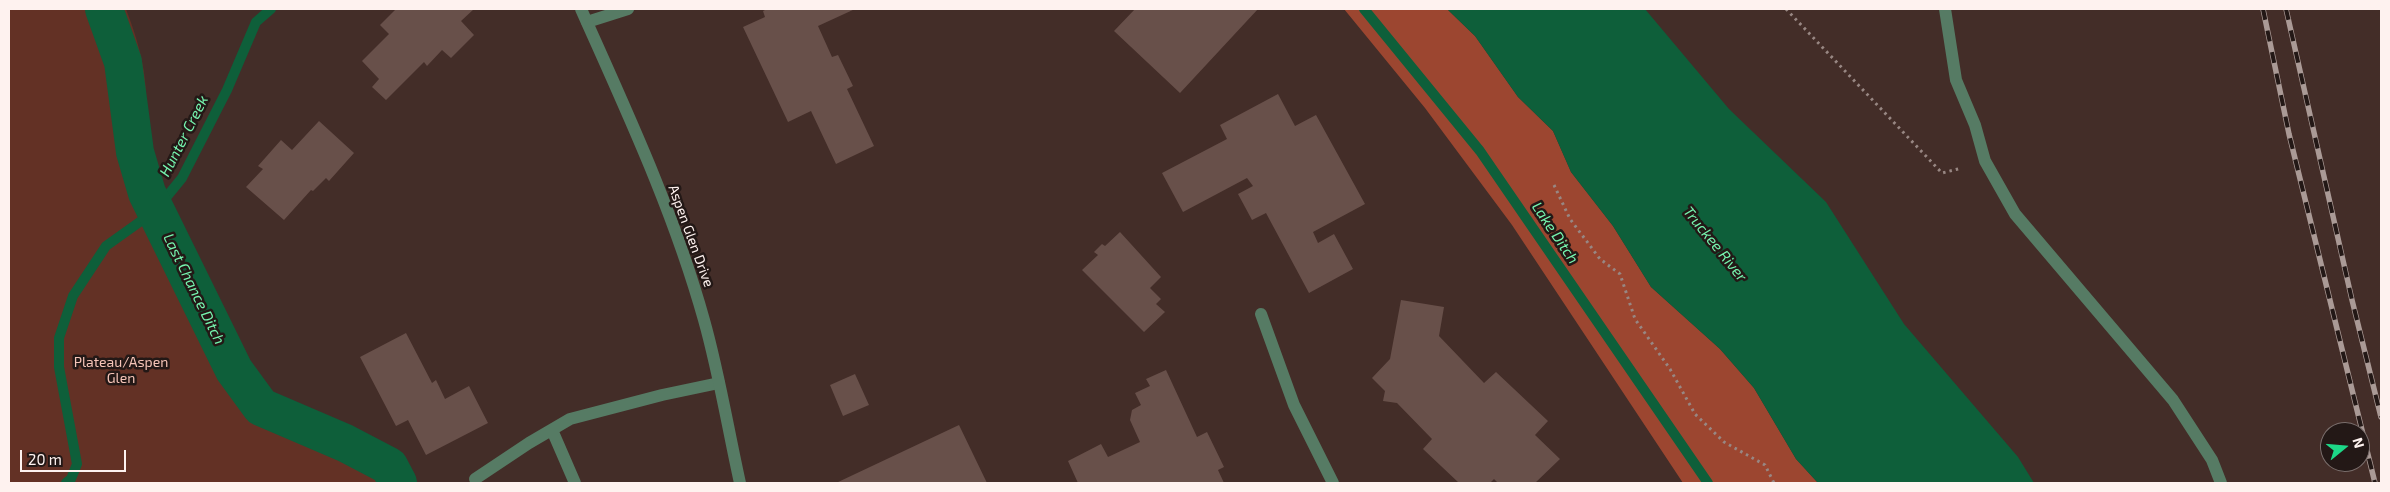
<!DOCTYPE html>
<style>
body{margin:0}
#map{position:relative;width:2390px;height:492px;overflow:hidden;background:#432d28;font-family:"Exo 2",sans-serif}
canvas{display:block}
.frame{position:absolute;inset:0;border:10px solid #fef2ef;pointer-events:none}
.north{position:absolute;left:2320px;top:422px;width:50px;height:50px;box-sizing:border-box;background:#231816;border:1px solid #7b6f6d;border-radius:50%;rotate:73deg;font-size:14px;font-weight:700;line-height:20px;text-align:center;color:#fef2ef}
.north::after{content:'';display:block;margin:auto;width:18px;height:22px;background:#1dd888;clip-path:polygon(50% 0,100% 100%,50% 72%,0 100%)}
.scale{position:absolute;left:20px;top:450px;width:106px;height:22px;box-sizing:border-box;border:2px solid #fef2ef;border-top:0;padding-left:6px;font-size:15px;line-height:18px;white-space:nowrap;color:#fef2ef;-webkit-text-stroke:4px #231816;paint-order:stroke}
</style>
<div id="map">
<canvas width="2390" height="492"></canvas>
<div class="frame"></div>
<div class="north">N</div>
<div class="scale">20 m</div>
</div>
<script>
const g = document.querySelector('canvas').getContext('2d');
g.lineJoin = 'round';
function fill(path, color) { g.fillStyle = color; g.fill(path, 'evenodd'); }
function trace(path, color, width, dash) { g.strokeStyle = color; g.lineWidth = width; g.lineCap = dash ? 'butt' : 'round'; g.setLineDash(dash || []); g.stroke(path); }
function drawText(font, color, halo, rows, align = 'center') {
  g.font = font + ' "Exo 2",sans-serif'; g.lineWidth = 5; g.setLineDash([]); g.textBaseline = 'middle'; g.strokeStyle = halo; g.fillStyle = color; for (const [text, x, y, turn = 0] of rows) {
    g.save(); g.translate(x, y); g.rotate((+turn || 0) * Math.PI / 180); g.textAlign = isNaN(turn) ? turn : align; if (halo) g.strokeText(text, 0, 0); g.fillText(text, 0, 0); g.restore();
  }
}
const green = new Path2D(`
 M9,9H126C136,35 145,64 146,93C147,118 142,145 148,169C158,204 178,236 195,269C212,302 228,337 250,368C255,376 262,386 269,392C318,429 386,419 415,483H9Z`);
const forest = new Path2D(`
 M1344,9H1447L1475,36L1518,97L1553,131L1571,172L1613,226L1651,287L1720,349L1754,388L1796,459L1818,483H1683L1512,225L1425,108Z`);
const water = new Path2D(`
 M1447,9H1645L1729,109L1826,202L1904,324L2018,457L2034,483H1818L1796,459L1754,388L1720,349L1651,287L1613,226L1571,172L1553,131L1518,97L1475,36Z`);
const stream = new Path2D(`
 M1364,9L1480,151L1708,483
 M66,483L71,479L77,464L59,367V338L73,296L106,246L155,211L182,178L227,90L256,22L271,9`);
const canal = new Path2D(`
 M104,9L123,62L135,152L147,193L234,370L261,407L345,443L389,466L398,483`);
const building = new Path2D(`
 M396,9H474L461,21L474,35L451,58L442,50L427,66L424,62L386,100L372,87L379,79L362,61L389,34L380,25Z
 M767,9H855L818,26L832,57L838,55L853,86L847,89L874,146L836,164L811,111L788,122L743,27L765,17L763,11Z
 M1135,9H1258L1180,93L1114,31Z
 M1278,94L1295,126L1316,115L1365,204L1313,232L1318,243L1334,234L1353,269L1309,293L1266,213L1252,220L1238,194L1253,186L1247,178L1183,212L1162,173L1227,139L1220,125Z
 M319,121L354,153L329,181L326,178L313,191L311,190L284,220L246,187L263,169L258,166L281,140L292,150Z
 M1120,232L1161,277L1150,288L1161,299L1156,304L1165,312L1144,332L1082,270L1098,255L1094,252L1102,244L1105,246Z
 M1401,300L1444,307L1439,336L1484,383L1496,372L1548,421L1535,435L1560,459L1535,483H1498L1494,479L1490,483H1459L1423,449L1432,439L1397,403L1383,401L1385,391L1372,378L1390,359Z
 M406,333L432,383L436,380L445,399L469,386L488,423L426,455L408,420L396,426L360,357Z
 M1166,370L1197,437L1207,432L1224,467L1218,470L1224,483H1078L1068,461L1101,444L1108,457L1140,442L1130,420L1132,410L1141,405L1135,393L1150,386L1146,379Z
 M855,374L869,405L843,416L830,385Z
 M959,425L987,483H836Z`);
const path = new Path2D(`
 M1786,9L1942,173L1962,168
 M1554,185L1570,219L1600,259L1620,274L1635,319L1670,369L1695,414L1724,442L1765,465L1774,483`);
const lane = new Path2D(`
 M1945,9L1956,80L1975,125L1985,161L2015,214L2173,400L2212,460L2221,483
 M587,22L628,9
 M1261,314L1294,405L1333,483
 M552,430L575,483
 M475,479L529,443L570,419L662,395L719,383`);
const street = new Path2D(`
 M581,9C626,110 674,212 704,320C719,373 728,429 740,483`);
const rail = new Path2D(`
 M2263,9L2289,134L2375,483
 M2286,9L2352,300L2381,417`);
const streetNames = [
 ["Aspen Glen Drive",691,236,70]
];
const parkNames = [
 ["Plateau/Aspen",121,362],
 ["Glen",121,378]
];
const waterNames = [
 ["Hunter Creek",184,136,-63],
 ["Lake Ditch",1555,233,56],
 ["Truckee River",1715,244,51],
 ["Last Chance Ditch",194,289,64]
];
fill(green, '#633125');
fill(forest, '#9c4630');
fill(water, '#0e5f3a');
trace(stream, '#0e5f3a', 10);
trace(canal, '#0e5f3a', 38);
fill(building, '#68504a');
trace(path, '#988783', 3, [2.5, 4]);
trace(lane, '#567b64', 12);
trace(street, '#567b64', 12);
trace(rail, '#aa9a96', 5.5);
trace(rail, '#231816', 4, [11]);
drawText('14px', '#fef2ef', '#231816', streetNames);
drawText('14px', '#f7c5b8', '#231816', parkNames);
drawText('italic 15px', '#76f5af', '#231816', waterNames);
</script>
